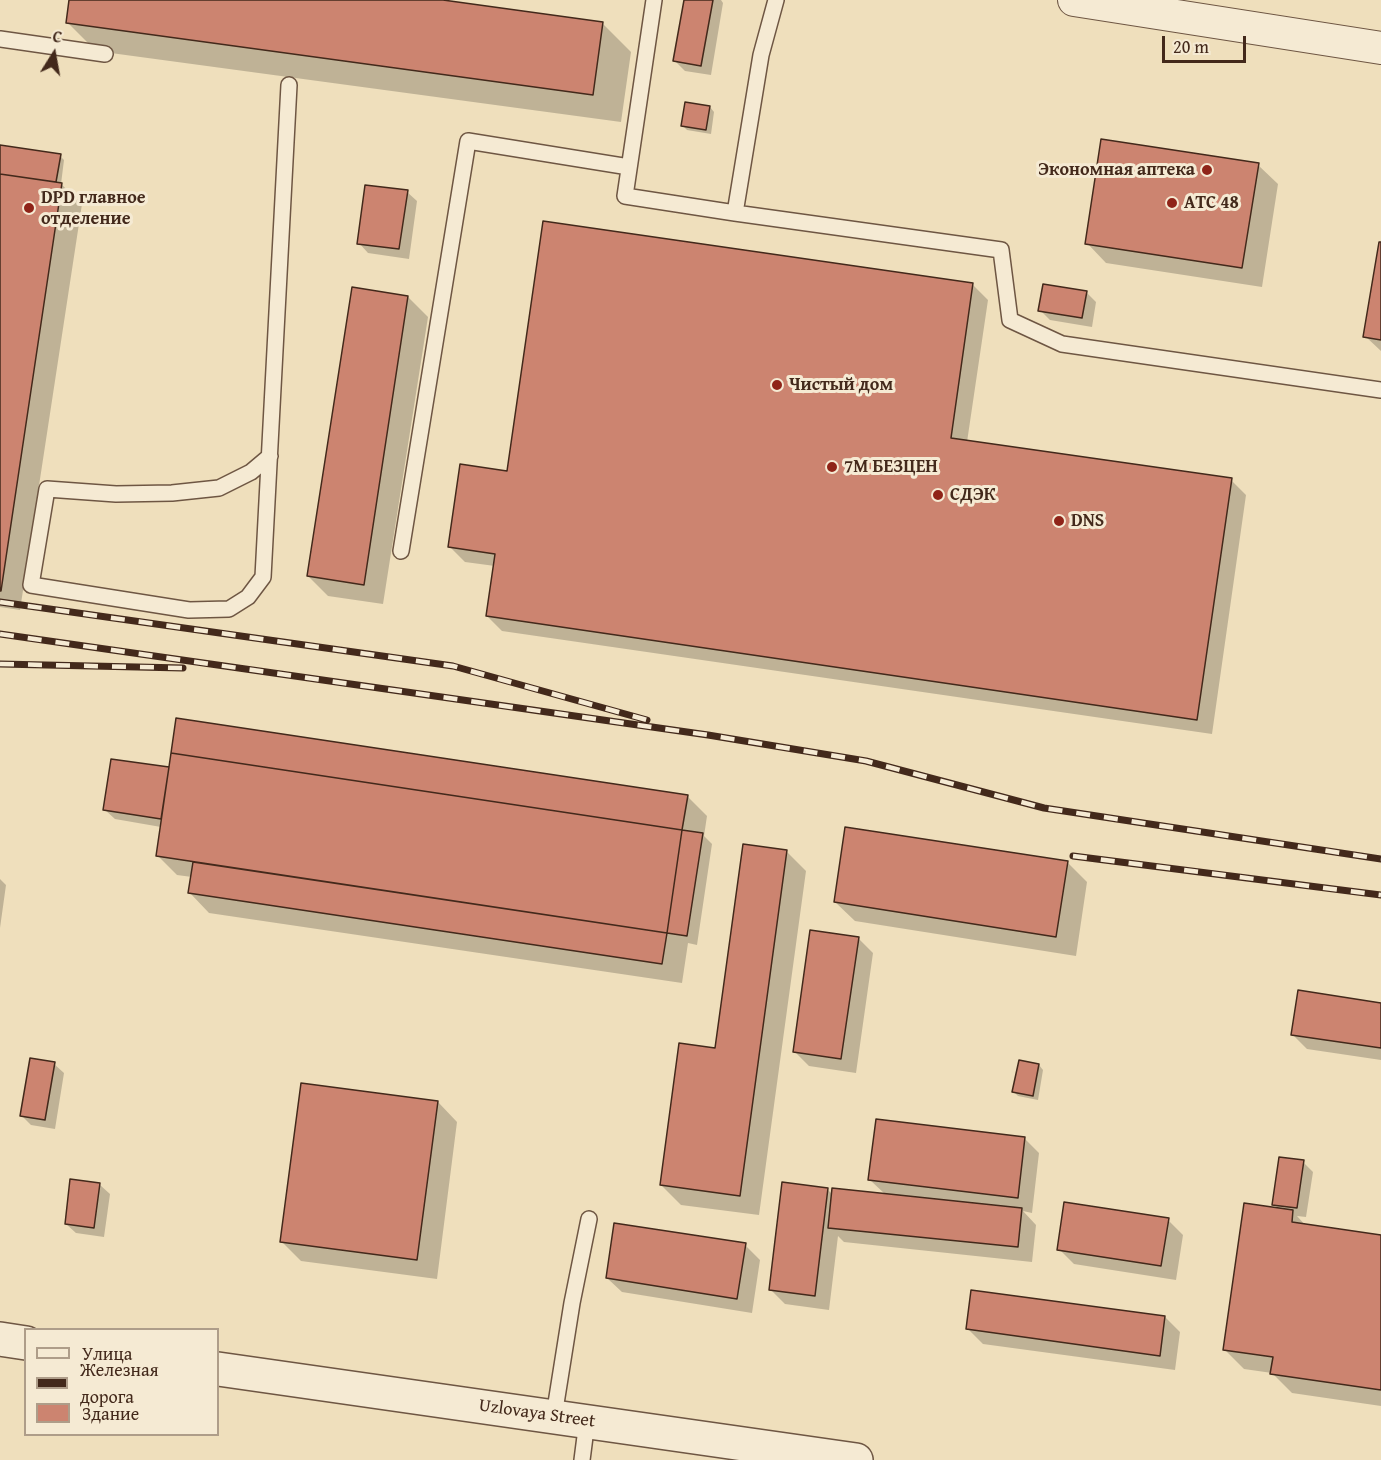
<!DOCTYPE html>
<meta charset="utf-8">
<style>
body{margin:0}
#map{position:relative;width:1381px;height:1460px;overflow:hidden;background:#efdfbc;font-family:"Gentium Book Plus",serif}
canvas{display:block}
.legend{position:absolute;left:24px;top:1328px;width:195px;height:108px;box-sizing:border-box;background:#f5ead3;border:2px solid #ae9d89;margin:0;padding:8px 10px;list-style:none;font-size:18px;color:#43291b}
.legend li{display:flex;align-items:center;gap:12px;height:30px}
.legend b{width:30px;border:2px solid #ae9d89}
.north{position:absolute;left:24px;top:24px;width:60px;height:60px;-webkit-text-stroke:4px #f5ead3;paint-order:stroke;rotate:11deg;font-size:16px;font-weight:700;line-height:24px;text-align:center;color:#43291b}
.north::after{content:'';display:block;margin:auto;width:21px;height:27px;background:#43291b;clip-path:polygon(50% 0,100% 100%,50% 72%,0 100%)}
.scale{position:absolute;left:1162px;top:36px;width:84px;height:27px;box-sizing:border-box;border:3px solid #43291b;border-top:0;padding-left:8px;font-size:18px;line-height:21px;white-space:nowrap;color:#43291b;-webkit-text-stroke:4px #f5ead3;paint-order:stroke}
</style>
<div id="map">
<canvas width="1381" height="1460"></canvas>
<ul class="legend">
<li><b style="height:8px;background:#f5ead3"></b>Улица</li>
<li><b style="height:8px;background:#43291b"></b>Железная дорога</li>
<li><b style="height:16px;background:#cc8470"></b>Здание</li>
</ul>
<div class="north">С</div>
<div class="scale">20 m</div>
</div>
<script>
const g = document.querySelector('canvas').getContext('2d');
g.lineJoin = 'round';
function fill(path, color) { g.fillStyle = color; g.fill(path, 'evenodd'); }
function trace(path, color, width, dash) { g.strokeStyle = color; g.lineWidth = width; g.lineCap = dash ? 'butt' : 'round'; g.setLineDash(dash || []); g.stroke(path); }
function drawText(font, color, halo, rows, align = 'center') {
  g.font = font + ' "Gentium Book Plus",serif'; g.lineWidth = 6; g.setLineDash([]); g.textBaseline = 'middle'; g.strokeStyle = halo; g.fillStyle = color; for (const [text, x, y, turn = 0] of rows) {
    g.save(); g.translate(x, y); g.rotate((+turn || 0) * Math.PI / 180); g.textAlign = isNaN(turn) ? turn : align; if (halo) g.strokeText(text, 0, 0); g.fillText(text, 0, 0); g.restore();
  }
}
const shadow = new Path2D(`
 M71,0H431L602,23L631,52L621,122L96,51L68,23Z
 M685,0H721L723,3L711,75L685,71L675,61Z
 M710,107L714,112L711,134L687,130L683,126Z
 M0,147L60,156L64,160L61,184L82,204L20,610L0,607Z
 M1258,165L1278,184L1262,287L1106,263L1087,243Z
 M407,192L417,201L409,259L368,253L359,243Z
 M1381,244V351L1365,336Z
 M973,285L988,300L967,442L1231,480L1246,495L1212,734L502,631L487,616L495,566L465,562L450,547L508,473Z
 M1086,292L1096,302L1092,327L1050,320L1040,310Z
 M408,297L428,317L383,604L328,596L308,576Z
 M168,769L687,796L707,816L704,836L712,844L697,945L688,943L682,983L209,913L190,893L192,877L177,875L157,855L161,827L115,819L105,810Z
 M786,851L806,871L759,1215L681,1205L661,1185L717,1050Z
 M1067,862L1087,882L1076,956L855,921L835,902Z
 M0,879L6,885L0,928Z
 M858,938L873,953L856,1073L809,1066L794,1051Z
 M1381,1004V1060L1307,1049L1292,1034Z
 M54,1064L64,1073L55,1129L31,1125L21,1115Z
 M1039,1065L1043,1070L1038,1100L1018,1096L1014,1092Z
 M438,1102L457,1122L437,1279L301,1261L281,1241Z
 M1024,1138L1039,1153L1032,1213L1023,1211L1036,1225L1032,1262L844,1242L838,1236L829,1310L785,1304L770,1289L827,1189L833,1195H886L870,1180Z
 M1303,1162L1313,1172L1306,1217L1297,1216L1306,1226L1381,1236V1406L1292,1393L1272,1373L1244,1369L1224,1349L1280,1210L1274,1204Z
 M100,1185L110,1194L104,1237L76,1233L66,1224Z
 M1168,1220L1183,1235L1176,1280L1074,1264L1059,1249Z
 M745,1245L760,1260L752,1313L622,1292L607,1278Z
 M1165,1317L1180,1332L1175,1370L983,1344L968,1329Z`);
const building = new Path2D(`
 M69,0H443L603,22L593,95L66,23Z
 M684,0H713L701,66L673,61Z
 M685,102L710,106L706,130L681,126Z
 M1101,139L1259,163L1242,268L1085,244Z
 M0,145L61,154L56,182L0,174Z
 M0,174L62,183L1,591H0Z
 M365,185L408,190L399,249L357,244Z
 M543,221L973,283L951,438L1232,478L1197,720L486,616L495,554L448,547L460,464L507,471Z
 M1379,242H1381V340L1363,337Z
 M1043,284L1087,291L1082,318L1038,311Z
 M352,287L408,296L364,585L307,576Z
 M176,718L688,795L682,830L171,753Z
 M171,753L682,830L667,933L156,856Z
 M111,759L169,767L161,819L103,810Z
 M845,827L1068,861L1056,937L834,902Z
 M682,830L703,833L687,936L667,933Z
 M743,844L787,850L740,1196L660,1185L679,1043L715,1048Z
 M193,862L667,933L662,964L188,893Z
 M810,930L859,937L841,1059L793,1052Z
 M1298,990L1381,1003V1048L1291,1035Z
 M30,1058L55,1062L45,1120L20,1116Z
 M1019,1060L1039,1064L1033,1096L1012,1092Z
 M301,1083L438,1101L417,1260L280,1242Z
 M876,1119L1025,1137L1018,1198L868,1180Z
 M1279,1157L1304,1160L1297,1208L1272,1205Z
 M70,1179L100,1183L94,1228L65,1224Z
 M782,1182L828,1188L815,1296L769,1290Z
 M832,1188L1022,1208L1018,1247L828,1228Z
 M1064,1202L1169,1218L1161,1266L1057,1250Z
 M1244,1203L1293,1210L1292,1222L1381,1235V1390L1270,1374L1273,1357L1223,1350Z
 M614,1223L746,1243L737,1299L606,1278Z
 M971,1290L1165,1316L1160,1356L966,1329Z`);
const service = new Path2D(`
 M654,0L625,196L735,213
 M776,0L761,55L735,213L1001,250L1010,320L1062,344L1381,390
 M0,39L105,54
 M270,456L251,472L219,488L172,493L116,494L47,489L31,585L189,610L229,609L248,597L263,577L289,85
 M401,551L468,141L629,167
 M554,1416L572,1303L589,1219
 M582,1460L587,1421`);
const minor = new Path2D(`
 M1074,0L1381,48`);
const tertiary = new Path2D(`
 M0,1339L26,1343
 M218,1369L856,1460`);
const rail = new Path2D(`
 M0,602L453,666L647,720
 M0,634L708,735L866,761L1044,808L1381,859
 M0,664L183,668
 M1073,856L1381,895`);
const markers = [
 [1207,170,6,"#8f2418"],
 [1172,203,6,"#8f2418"],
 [29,208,6,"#8f2418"],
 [777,385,6,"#8f2418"],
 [832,467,6,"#8f2418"],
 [938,495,6,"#8f2418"],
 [1059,521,6,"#8f2418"]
];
const poiNames = [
 ["Экономная аптека",1195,170,"right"],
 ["DPD главное",41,198],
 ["отделение",41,219],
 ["АТС 48",1184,203],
 ["Чистый дом",789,385],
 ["7М БЕЗЦЕН",844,467],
 ["СДЭК",950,495],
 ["DNS",1071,521]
];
const streetNames = [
 ["Uzlovaya Street",537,1414,8]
];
fill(shadow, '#0003');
fill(building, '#cc8470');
trace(building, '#43291b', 1.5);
trace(service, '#6e5643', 18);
trace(minor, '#6e5643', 34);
trace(tertiary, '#6e5643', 36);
trace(service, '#f5ead3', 15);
trace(minor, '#f5ead3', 32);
trace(tertiary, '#f5ead3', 33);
trace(rail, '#43291b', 7);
trace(rail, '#f5ead3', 4.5, [14]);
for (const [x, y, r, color] of markers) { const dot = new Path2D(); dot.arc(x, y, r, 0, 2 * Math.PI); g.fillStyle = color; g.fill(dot); trace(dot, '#f5ead3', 2); }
drawText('bold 18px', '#43291b', '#f5ead3', poiNames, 'left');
drawText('18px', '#43291b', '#f5ead3', streetNames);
</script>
